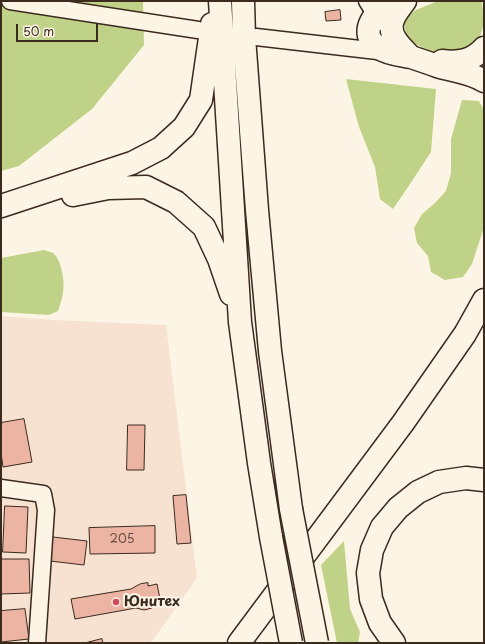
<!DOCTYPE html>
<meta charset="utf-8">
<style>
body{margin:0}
#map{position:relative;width:485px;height:644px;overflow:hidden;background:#fcf5e5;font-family:"Playpen Sans",sans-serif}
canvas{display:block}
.frame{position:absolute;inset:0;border:2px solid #3b2a1e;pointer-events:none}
.scale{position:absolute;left:16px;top:24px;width:82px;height:18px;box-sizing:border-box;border:2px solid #3b2a1e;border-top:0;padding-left:5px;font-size:12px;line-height:14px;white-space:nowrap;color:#3b2a1e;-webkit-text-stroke:3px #fcf5e5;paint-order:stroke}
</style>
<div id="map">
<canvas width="485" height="644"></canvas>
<div class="frame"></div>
<div class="scale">50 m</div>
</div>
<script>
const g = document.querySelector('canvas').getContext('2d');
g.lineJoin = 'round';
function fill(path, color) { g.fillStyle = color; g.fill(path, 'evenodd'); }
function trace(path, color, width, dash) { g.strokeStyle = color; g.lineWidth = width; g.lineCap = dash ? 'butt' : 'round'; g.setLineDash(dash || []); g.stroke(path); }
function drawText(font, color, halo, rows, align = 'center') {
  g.font = font + ' "Playpen Sans",sans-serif'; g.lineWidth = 4; g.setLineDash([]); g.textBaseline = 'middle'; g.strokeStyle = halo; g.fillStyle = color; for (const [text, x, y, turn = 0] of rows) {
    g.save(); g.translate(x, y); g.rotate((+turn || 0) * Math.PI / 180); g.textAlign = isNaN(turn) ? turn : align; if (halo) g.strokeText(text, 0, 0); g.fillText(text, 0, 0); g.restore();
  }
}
const built = new Path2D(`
 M1,316L54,320L166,325L197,578L153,640L149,643H1Z`);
const green = new Path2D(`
 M1,1H143L144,45L92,109L19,166L1,171Z
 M438,1H482L484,23L480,37L472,45L463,50L453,52H433L413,43L407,37L405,29V22L410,15L416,10Z
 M346,79L436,89L431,152L408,187L393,209L380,199L375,167L359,127Z
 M462,100L479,101L484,110V227L472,264L463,277L445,280L431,272L428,256L417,243L414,228L422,214L435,203L446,191L451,173V139Z
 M44,250C47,251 51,252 53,253C62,260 65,283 63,293C62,299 60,305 58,311L49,315L1,312V258Z
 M344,541L350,609L360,632L358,643H337L321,565Z`);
const building = new Path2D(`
 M340,10L341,20L326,21L325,12Z
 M24,419L32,462L3,467L1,453V423Z
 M128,425H145L144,470H127Z
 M186,495L191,543L177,544L173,496Z
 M5,506L28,507L26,553L3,552Z
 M155,526V553L90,554L89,528Z
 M53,537L87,541L84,565L50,561Z
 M1,559H29L30,593L1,594Z
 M148,583V586L157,584L161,604L152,605V608L144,610L136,608L75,619L71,599L131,589L140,584Z
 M25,609L29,639L1,642V611Z
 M102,639L103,643H85Z`);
const minor = new Path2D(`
 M10,1L198,30
 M367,1L376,15L382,22
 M256,37L386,52
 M1,488L43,494L46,510L37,643`);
const highway = new Path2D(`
 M220,1L240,322L259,463L271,537
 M243,1L244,37L257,210L270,351L291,509
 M396,1C377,6 355,34 379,48C388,54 401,55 411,57C420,60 429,63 437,66C453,71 470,72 484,81
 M405,1C401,7 395,13 393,20C387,35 401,47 411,57
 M442,61C459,63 472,61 484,48
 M73,195L108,188L146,187L176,202L204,227L219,259L231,294
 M1,206L132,163L161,148L184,127L201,100L212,24
 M239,643L403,423L465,334L484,300
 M394,643L380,623L371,599L368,573L372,550L382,527L398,508L418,492L439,482L466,478L484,480`);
const highwayBridge = new Path2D(`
 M291,509L317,643
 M271,537L291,643`);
const markers = [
 [116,602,4,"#d1495b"]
];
const numberNames = [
 ["205",122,540]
];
const poiNames = [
 ["Юнитех",124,602]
];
fill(built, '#f7e2d1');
fill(green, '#c0d287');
fill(building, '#ecb5a3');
trace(building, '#3b2a1e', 1);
trace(minor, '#3b2a1e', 19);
trace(highway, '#3b2a1e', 25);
trace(minor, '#fcf5e5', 16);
trace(highway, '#fcf5e5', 22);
trace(highwayBridge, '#3b2a1e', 25, []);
trace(highwayBridge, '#fcf5e5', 22);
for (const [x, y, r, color] of markers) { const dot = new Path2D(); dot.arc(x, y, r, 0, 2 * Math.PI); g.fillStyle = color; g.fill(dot); trace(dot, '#fcf5e5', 1.5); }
drawText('12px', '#674d3f', null, numberNames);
drawText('bold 14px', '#3b2a1e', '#fcf5e5', poiNames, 'left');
</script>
